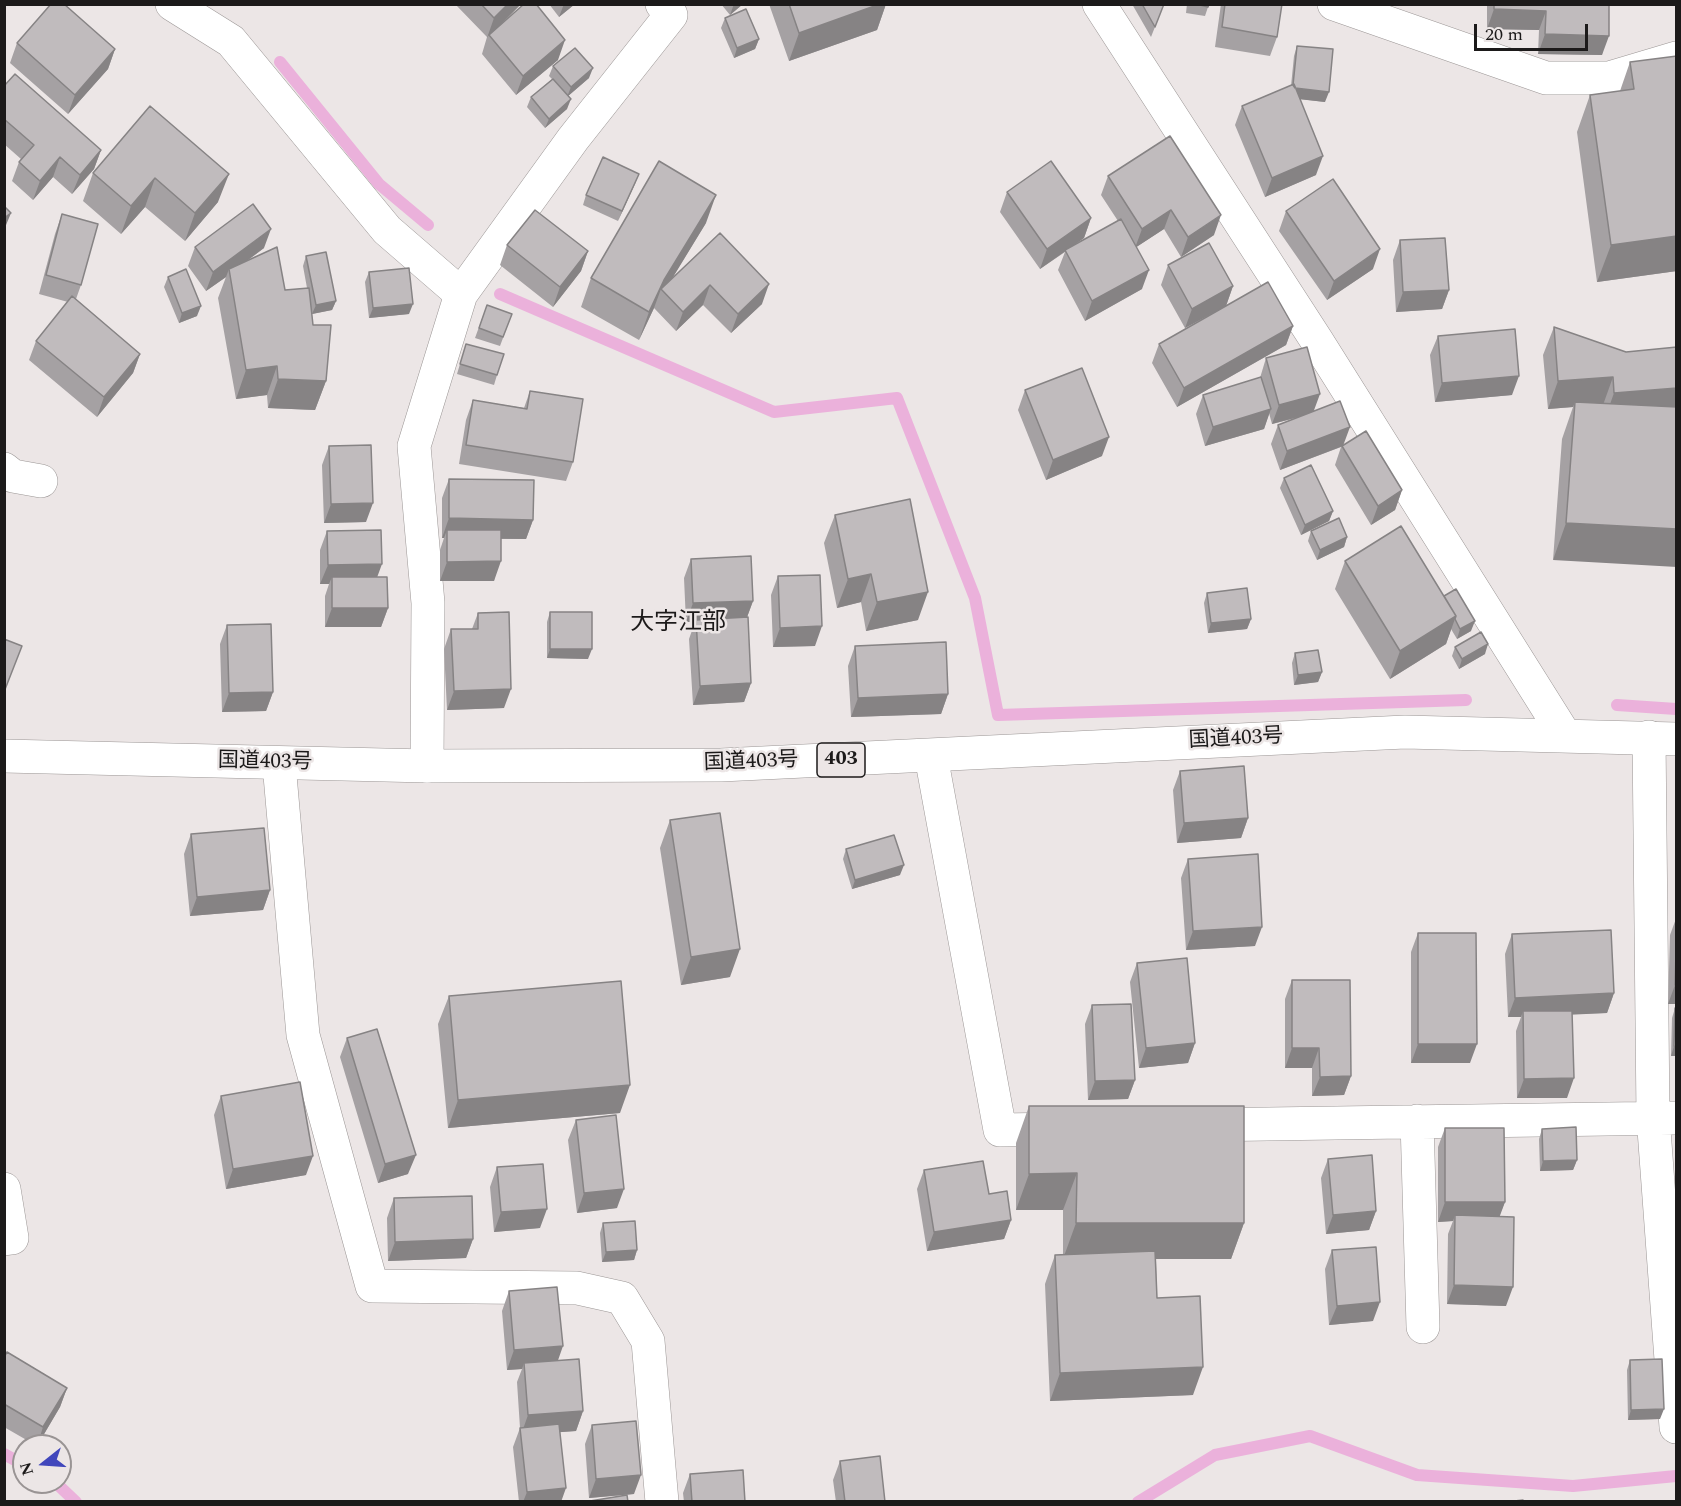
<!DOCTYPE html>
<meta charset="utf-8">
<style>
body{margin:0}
#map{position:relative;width:1681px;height:1506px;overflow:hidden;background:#ece6e6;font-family:Spectral,serif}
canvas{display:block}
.frame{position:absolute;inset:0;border:6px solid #1c1a1a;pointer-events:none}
.north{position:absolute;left:12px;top:1434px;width:60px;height:60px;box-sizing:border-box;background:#ece6e6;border:2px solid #999494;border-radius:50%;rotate:253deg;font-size:16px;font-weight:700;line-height:24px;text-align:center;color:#1c1a1a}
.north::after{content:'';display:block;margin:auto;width:21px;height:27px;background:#4147bc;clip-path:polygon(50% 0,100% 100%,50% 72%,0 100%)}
.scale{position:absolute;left:1474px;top:24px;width:114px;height:27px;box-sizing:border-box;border:3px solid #1c1a1a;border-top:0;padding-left:8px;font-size:18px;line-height:21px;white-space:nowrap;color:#1c1a1a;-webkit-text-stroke:4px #ece6e6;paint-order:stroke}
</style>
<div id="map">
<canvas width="1681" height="1506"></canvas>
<div class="frame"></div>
<div class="north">N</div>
<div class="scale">20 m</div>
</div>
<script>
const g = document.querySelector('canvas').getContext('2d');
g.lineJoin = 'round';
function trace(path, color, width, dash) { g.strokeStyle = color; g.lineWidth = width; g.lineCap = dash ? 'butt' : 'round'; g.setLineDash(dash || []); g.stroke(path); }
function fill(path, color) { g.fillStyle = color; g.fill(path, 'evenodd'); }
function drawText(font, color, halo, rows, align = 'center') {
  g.font = font + ' Spectral,"Noto Sans JP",serif'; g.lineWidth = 5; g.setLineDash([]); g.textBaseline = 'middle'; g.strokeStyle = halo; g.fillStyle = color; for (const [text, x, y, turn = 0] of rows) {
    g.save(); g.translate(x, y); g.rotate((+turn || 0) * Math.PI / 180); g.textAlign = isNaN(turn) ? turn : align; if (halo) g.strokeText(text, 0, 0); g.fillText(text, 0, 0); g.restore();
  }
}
const stream = new Path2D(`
 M280,62L379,184L428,225
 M500,294L774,412L897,398L975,598L998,715L1466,700
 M1617,705L1676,709
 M4,1454L24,1465
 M55,1482L76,1502
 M1138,1502L1215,1455L1310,1436L1417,1475L1573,1486L1676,1476`);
const minor = new Path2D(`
 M172,4L231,41L387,230L461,294
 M1334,4L1546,78H1609L1676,58
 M4,469L13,476L41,481
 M1649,737L1653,1116L1676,1427
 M931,756L1000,1130L1064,1129
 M279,764L303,1035L372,1286L577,1288L622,1298L648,1341L662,1502
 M427,766L428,603L414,446L461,294L573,139L671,15L662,4
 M1417,1121L1423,1327
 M1200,1125L1676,1118
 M4,1189L12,1238L4,1239`);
const tertiary = new Path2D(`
 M1099,4L1317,341L1564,734`);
const trunk = new Path2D(`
 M4,756L427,766L721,765L1405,732L1676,739`);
const wall = new Path2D(`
 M455,4H521L504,22L558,60L516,95L482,54L487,37Z
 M549,4H575L559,17Z
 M721,4H743L730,15Z
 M769,4H886L877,30L789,61Z
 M1132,4H1164L1151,37Z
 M1187,4H1209L1205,16L1186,13Z
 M1221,4H1282L1277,37L1270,56L1215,47Z
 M1487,4H1609L1602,55L1538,54L1539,30L1487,29Z
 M725,18L759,39L755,49L734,58L721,28Z
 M17,43L115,49L108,69L68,114L10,63Z
 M1297,46L1325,102L1300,99L1316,175L1265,197L1235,125L1242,106L1291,86L1294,56Z
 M1630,62L1677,271L1597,282L1577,132L1590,95L1620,91Z
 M553,66L589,78L568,96L567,109L545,128L527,107L531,97L552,79L549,76Z
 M4,86L101,150L94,169L72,194L53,177L33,200L12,181L19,162L21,159L4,144Z
 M150,106L218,202L185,241L145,207L121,234L83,201L93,173Z
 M639,174L618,221L583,205L586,195Z
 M1108,176L1214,235L1181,257L1164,229L1136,247L1142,289L1085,321L1058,270L1065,252L1040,269L1000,212L1007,192L1091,218L1084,238L1070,248L1118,221L1101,195Z
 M1286,211L1373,269L1327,300L1279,231Z
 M62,214L81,285L76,299L140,354L133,373L97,417L29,360L36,341L68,302L39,294L55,234Z
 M706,223L672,278L720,233L762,304L731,333L703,305L676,331L654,308L639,340L581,307L591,278Z
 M1400,240L1449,290L1442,309L1396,312L1393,260Z
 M507,245L588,251L581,271L553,307L500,265Z
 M195,247L264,248L247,261L285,290L307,288L303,266L306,256L336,301L332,310L312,314L311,309L313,325L326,381L315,410L268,408L267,395L236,399L218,298L226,277L206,291L188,266Z
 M1168,265L1233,286L1226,306L1185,328L1161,285Z
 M369,272L409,314L369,318L365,282Z
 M168,277L197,316L179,323L164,287Z
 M487,305L512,314L500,346L475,338Z
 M1293,326L1286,345L1177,407L1152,363L1159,344Z
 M1554,327L1626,352L1677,347L1553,560L1562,439L1573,407L1548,409L1543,355Z
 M1438,336L1512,395L1435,402L1430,355Z
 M466,344L497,375L494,385L457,374Z
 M1266,358L1343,445L1402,490L1395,510L1371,525L1335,465L1341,447L1280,470L1271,444L1278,425L1296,418L1272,424L1269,413L1264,429L1205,446L1196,414L1203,395L1260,378Z
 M1025,390L1102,456L1046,480L1018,410Z
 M530,391L573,462L566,481L459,464L466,420L473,400L524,408Z
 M329,446L366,522L324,523L322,465Z
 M1284,478L1333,511L1329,521L1301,535L1280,488Z
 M449,479L533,520L526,539H501L494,581H440V550L444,538H442V498Z
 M835,515L918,620L866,631L861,602L837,608L824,543Z
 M327,531L377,577L388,608L381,627H325V596L329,584H320V550Z
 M1311,531L1347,537L1344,547L1317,560L1308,541Z
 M691,559L753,601L747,617L751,683L744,702L693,705L689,639L695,622H686L684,578Z
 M1345,561L1444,596L1471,631L1457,639L1451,629L1446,644L1390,679L1335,589Z
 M778,576L815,646L773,647L771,595Z
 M1207,593L1251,619L1247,629L1208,633L1204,603Z
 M550,612L588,659L547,658V622Z
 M478,613L504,708L447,710L444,649L451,629H472Z
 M227,625L273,692L266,711L222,712L220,644Z
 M855,646L948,694L941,714L851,717L848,666Z
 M1455,647L1485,654L1459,669L1452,656Z
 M1295,653L1322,672L1318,682L1294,685L1292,663Z
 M1180,771L1248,818L1241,838L1177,843L1173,790Z
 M670,820L730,977L681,985L660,848Z
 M191,834L270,890L263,910L190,916L184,854Z
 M846,849L900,875L852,889L843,859Z
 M1188,859L1255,946L1186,950L1181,878Z
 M1677,916V1004H1668L1670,935Z
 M1418,933L1470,1063H1411V952Z
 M1512,934L1614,993L1607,1013L1572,1014L1567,1098H1517L1516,1031L1521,1017H1508L1505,954Z
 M1137,963L1195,1043L1188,1063L1139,1068L1130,982Z
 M1292,980L1351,1076L1344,1095L1312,1096V1068H1285V999Z
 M449,996L620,1113L448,1128L438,1024Z
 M1092,1005L1135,1080L1128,1099L1088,1100L1085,1024Z
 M1675,1008L1677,1056H1671L1672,1018Z
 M347,1038L408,1174L378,1183L340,1057Z
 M221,1096L306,1175L226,1189L214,1115Z
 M1029,1106L1244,1223L1231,1259H1156L1157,1298L1193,1395L1050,1401L1045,1284L1055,1255H1063V1210H1016V1143Z
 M576,1120L617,1208L577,1213L568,1140Z
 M1445,1128L1505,1202L1499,1216L1506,1306L1447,1304L1448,1234L1453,1221L1438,1222V1147Z
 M1542,1129L1577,1160L1573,1170L1540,1171L1539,1139Z
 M1328,1159L1376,1211L1369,1230L1326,1234L1321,1178Z
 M497,1167L540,1228L494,1232L490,1187Z
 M924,1170L989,1194L1011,1220L1004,1239L927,1251L917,1189Z
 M394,1198L473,1239L466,1258L388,1261L387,1218Z
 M603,1223L637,1250L634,1260L602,1262L600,1233Z
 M1332,1250L1373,1321L1329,1325L1325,1269Z
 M509,1291L558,1361L583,1411L576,1431L560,1432L561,1502H519L513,1447L520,1428L517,1382L522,1369L507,1370L502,1311Z
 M4,1357L67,1388L60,1407L37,1446L4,1427Z
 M1630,1360L1660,1419L1628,1420L1627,1370Z
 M592,1425L634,1494L589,1498L585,1444Z
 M840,1461L885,1502H836L833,1480Z
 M690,1474L745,1502H684L683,1493Z`);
const shadedWall = new Path2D(`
 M508,4H521L489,36V35L487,38L494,18Z
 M564,4H575L559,17Z
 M734,4H743L730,15Z
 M880,4H886L877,30L789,61L799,33Z
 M1494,9L1546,11L1539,30L1487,29Z
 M1545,34L1609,36L1602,55L1538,54Z
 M759,39L755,49L734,58L737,48Z
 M565,40L558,60L516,95L523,76Z
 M115,49L108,69L68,114L75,95Z
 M593,68L589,78L567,97L571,87Z
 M1293,88L1329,92L1325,102L1289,98Z
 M571,99L567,109L545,128L549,119Z
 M101,150L94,169L72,194L80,175Z
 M1323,156L1316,175L1265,197L1272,178Z
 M60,157L53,177L33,200L40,181Z
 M229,174L218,202L185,241L195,213Z
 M639,174L635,184L618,221L622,211Z
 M155,178L145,207L121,234L131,206Z
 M716,195L706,223L664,292L661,289L654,308L639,340L649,312L664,280Z
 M1171,210L1164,229L1135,248L1142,229Z
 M11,213L4,230V218Z
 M1221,215L1214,235L1181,257L1188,237Z
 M1091,218L1084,238L1040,269L1047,249Z
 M271,229L264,248L229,274V269L226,277L206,291L213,272Z
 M1677,236V271L1597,282L1611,245Z
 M1380,249L1373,269L1327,300L1334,281Z
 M588,251L581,271L553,307L560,287Z
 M1149,270L1142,289L1085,321L1092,301Z
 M769,284L762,304L731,333L738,314Z
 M710,285L703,305L676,331L683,312Z
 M1233,286L1226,306L1185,328L1192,309Z
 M1449,290L1442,309L1396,312L1403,292Z
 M336,301L332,310L312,314L316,305Z
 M413,304L409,314L369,318L373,308Z
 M201,306L197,316L179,323L182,313Z
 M1293,326L1286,345L1177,407L1184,388Z
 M140,354L133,373L97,417L104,397Z
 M277,366L267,395L236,399L246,370Z
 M1519,376L1512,395L1435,402L1442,383Z
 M1613,377L1603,405L1575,402L1573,407L1548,409L1558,381Z
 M278,379L326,381L315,410L268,408Z
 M1677,388V415L1604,421L1614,393Z
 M1320,394L1313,413L1272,424L1279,405Z
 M1271,409L1264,429L1205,446L1213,427Z
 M1350,427L1343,446L1280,470L1287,451Z
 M1109,437L1102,456L1046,480L1053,460Z
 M1402,490L1395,510L1371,525L1378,506Z
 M373,503L366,522L324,523L331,504Z
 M1333,511L1329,521L1301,535L1305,525Z
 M449,518L533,520L526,539L447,538V530L444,538H442Z
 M1566,523L1677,529V567L1553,560Z
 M1347,537L1344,547L1317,560L1320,550Z
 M501,561L494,581H440L447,562Z
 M382,564L375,583L332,577L329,584H320L328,565Z
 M871,574L861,602L837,608L848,579Z
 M928,592L918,620L866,631L877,602Z
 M753,601L746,620L686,622L693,603Z
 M332,608H388L381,627H325Z
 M1456,616L1446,644L1390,679L1400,651Z
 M1251,619L1247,629L1208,633L1211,623Z
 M1475,621L1471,631L1457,639L1460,629Z
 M822,626L815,646L773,647L780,628Z
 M1488,644L1485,654L1459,669L1462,659Z
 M550,649H592L588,659L547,658Z
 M1322,672L1318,682L1294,685L1298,675Z
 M751,683L744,702L693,705L700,686Z
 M511,689L504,708L447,710L454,691Z
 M273,692L266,711L222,712L229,693Z
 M948,694L941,714L851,717L858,698Z
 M1248,818L1241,838L1177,843L1184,823Z
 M904,865L900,875L852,889L855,880Z
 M270,890L263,910L190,916L197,897Z
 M1262,927L1255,946L1186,950L1193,931Z
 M740,949L730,977L681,985L691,957Z
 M1675,985H1677V1004H1668Z
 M1614,993L1607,1013L1523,1017V1011L1521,1017H1508L1515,998Z
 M1195,1043L1188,1063L1139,1068L1146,1048Z
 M1418,1044H1477L1470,1063H1411Z
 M1674,1046L1677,1047V1056H1671Z
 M1292,1048H1319L1312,1068H1285Z
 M1351,1076L1344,1095L1312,1096L1320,1077Z
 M1574,1078L1567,1098H1517L1524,1079Z
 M1135,1080L1128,1099L1088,1100L1095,1081Z
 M630,1085L620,1113L448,1128L458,1100Z
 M416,1155L408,1174L378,1183L385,1164Z
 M313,1156L306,1175L226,1189L233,1169Z
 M1577,1160L1573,1170L1540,1171L1543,1161Z
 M1077,1173L1063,1210H1016L1029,1174Z
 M624,1189L617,1208L577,1213L584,1193Z
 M1445,1202H1505L1498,1221L1455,1215L1453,1221L1438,1222Z
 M547,1209L540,1228L494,1232L501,1212Z
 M1376,1211L1369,1230L1326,1234L1333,1215Z
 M1011,1220L1004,1239L927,1251L934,1232Z
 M1076,1223H1244L1231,1259H1063Z
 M473,1239L466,1258L388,1261L395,1242Z
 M637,1250L634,1260L602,1262L606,1252Z
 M1454,1285L1513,1287L1506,1306L1447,1304Z
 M1380,1302L1373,1321L1329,1325L1337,1306Z
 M563,1346L556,1366L524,1363L522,1369L507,1370L514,1350Z
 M1203,1367L1193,1395L1050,1401L1060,1373Z
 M67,1388L60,1407L37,1446L43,1427Z
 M1664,1409L1660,1419L1628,1420L1631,1410Z
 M583,1411L576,1431L521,1435L528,1415Z
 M641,1475L634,1494L589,1498L596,1479Z
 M566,1488L561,1502H523L527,1492Z`);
const building = new Path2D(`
 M51,4H64L115,49L75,95L17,43Z
 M481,4H508L494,18Z
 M524,4H536L565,40L523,76L489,35Z
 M789,4H880L799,33Z
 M1142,4H1164L1155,27Z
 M1196,4H1209L1208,7Z
 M1225,4H1282L1277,37L1222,27Z
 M1494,4H1609V36L1545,34L1546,11L1494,9Z
 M746,9L759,39L737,48L725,18Z
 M1297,46L1333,49L1329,92L1295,88L1293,85Z
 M575,48L593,68L571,87L553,66Z
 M1677,56V236L1611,245L1590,95L1634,89L1630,62Z
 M15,74L101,150L80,175L60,157L40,181L19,162L34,145L4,119V86Z
 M553,79L571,99L549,119L531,97Z
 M1294,84L1323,156L1272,178L1242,106Z
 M150,106L229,174L195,213L155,178L131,206L93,173Z
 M1170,136L1221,215L1188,237L1171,210L1142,229L1108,176Z
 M603,157L639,174L622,211L586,195Z
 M659,161L716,195L664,280L649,312L591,278Z
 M1051,161L1091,218L1047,249L1007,192Z
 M1333,179L1380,249L1334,281L1286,211Z
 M253,204L271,229L213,272L195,247Z
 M4,206L11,213L4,218Z
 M535,210L588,251L560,287L507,245Z
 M62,214L98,224L81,285L46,275Z
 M1121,219L1149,270L1092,301L1065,250Z
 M720,233L769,284L738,314L710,285L683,312L661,289Z
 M1445,238L1449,290L1403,292L1400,240Z
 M1209,243L1233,286L1192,309L1168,265Z
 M277,247L285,290L309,288L313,325H331L326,381L278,379L277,366L246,370L229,269Z
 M326,252L336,301L316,305L306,256Z
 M409,268L413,304L373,308L369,272Z
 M186,269L201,306L182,313L168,277Z
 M1268,282L1293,326L1184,388L1159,344Z
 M72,296L140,354L104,397L36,341Z
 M487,305L512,314L503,337L479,328Z
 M1554,327L1626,352L1677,347V388L1614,393L1613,377L1558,381Z
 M1515,329L1519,376L1442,383L1438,336Z
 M466,344L504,354L497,375L460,364Z
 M1307,347L1320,394L1279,405L1266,358Z
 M1082,368L1109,437L1053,460L1025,390Z
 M1261,377L1271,409L1213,427L1203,395Z
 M530,391L583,399L573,462L466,445L473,400L527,409Z
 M1340,401L1350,427L1287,451L1278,425Z
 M1575,402L1677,407V529L1566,523Z
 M1366,431L1402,490L1378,506L1342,446Z
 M371,445L373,503L331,504L329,446Z
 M1311,465L1333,511L1305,525L1284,478Z
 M449,479L534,480L533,520L449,518Z
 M910,499L928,592L877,602L871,574L848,579L835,515Z
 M1339,518L1347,537L1320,550L1311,531Z
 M1401,526L1456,616L1400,651L1345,561Z
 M381,530L382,564L328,565L327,531Z
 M447,530H501V561L447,562Z
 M751,556L753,601L693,603L691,559Z
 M820,575L822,626L780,628L778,576Z
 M332,577H387L388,608H332Z
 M1247,588L1251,619L1211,623L1207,593Z
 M1456,589L1475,621L1460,629L1455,619L1456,616L1444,596Z
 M509,612L511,689L454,691L451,629H478V613Z
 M550,612H592V649H550Z
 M748,617L751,683L700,686L696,620Z
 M271,624L273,692L229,693L227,625Z
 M1481,632L1488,644L1462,659L1455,647Z
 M4,639L22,646L4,692Z
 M946,642L948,694L858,698L855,646Z
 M1318,650L1322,672L1298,675L1295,653Z
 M1244,766L1248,818L1184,823L1180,771Z
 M720,813L740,949L691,957L670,820Z
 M264,828L270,890L197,897L191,834Z
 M894,835L904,865L855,880L846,849Z
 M1258,854L1262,927L1193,931L1188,859Z
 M1677,922V985H1675Z
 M1611,930L1614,993L1515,998L1512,934Z
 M1418,933H1476L1477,1044H1418Z
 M1187,958L1195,1043L1146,1048L1137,963Z
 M1292,980H1350L1351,1076L1320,1077L1319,1048H1292Z
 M621,981L630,1085L458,1100L449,996Z
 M1131,1004L1135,1080L1095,1081L1092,1005Z
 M1675,1008H1677V1047L1674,1046Z
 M1523,1011H1572L1574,1078L1524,1079Z
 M377,1029L416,1155L385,1164L347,1038Z
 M300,1082L313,1156L233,1169L221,1096Z
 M1029,1106H1244V1223H1076L1077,1173L1029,1174Z
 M616,1115L624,1189L584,1193L576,1120Z
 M1576,1127L1577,1160L1543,1161L1542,1129Z
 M1445,1128H1504L1505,1202H1445Z
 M1372,1155L1376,1211L1333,1215L1328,1159Z
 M983,1161L989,1194L1007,1191L1011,1220L934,1232L924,1170Z
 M543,1164L547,1209L501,1212L497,1167Z
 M472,1196L473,1239L395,1242L394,1198Z
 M1455,1215L1514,1217L1513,1287L1454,1285Z
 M635,1221L637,1250L606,1252L603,1223Z
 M1376,1247L1380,1302L1337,1306L1332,1250Z
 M1155,1251L1157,1298L1200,1296L1203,1367L1060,1373L1055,1255Z
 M557,1287L563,1346L514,1350L509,1291Z
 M7,1352L67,1388L43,1427L4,1404V1357Z
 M579,1359L583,1411L528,1415L524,1363Z
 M1662,1359L1664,1409L1631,1410L1630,1360Z
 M636,1421L641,1475L596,1479L592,1425Z
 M559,1424L566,1488L527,1492L520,1428Z
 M880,1456L885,1502H845L840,1461Z
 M743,1470L745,1502H692L690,1474Z
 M627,1495L628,1502H590V1501Z
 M1523,1500V1502H1505Z`);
const shields = [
 [841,760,48]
];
const shieldNames = [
 ["403",841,760]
];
const streetNames = [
 ["国道403号",1236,740,-3],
 ["国道403号",265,763,1],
 ["国道403号",751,763,-2]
];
const quarterNames = [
 ["大字江部",678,624]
];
trace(stream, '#ebb1db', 12);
trace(minor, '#9b9695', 34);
trace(tertiary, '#9b9695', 34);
trace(trunk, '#9b9695', 34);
trace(minor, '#fff', 33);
trace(tertiary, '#fff', 33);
trace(trunk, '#fff', 33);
fill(wall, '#a5a1a3');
fill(shadedWall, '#868384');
fill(building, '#c0bbbd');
trace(building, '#868384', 1.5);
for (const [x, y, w] of shields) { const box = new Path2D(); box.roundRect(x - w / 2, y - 17, w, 34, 4.5); g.fillStyle = '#ece6e6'; g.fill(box); trace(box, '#1c1a1a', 1.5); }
drawText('bold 20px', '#1c1a1a', null, shieldNames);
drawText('21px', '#1c1a1a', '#ece6e6', streetNames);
drawText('24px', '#1c1a1a', '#ece6e6', quarterNames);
</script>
